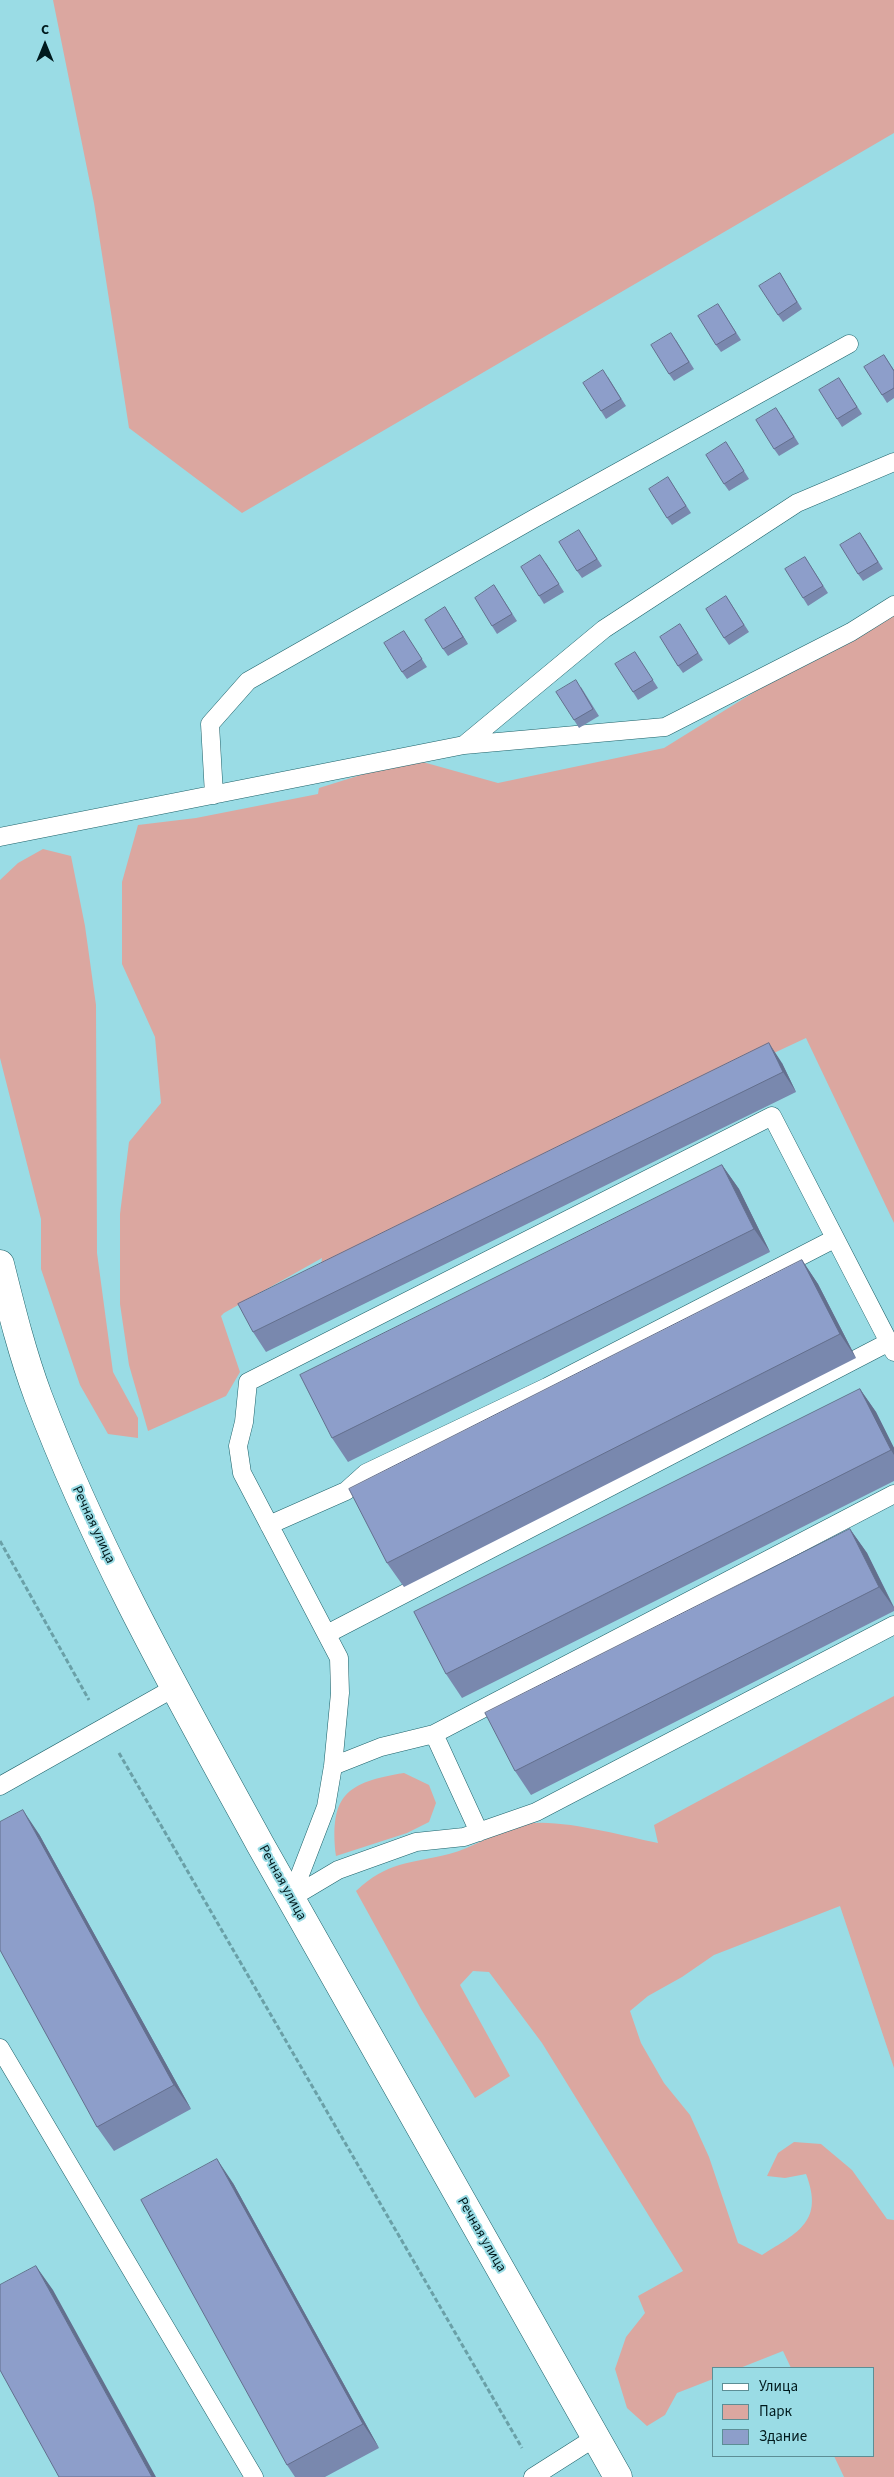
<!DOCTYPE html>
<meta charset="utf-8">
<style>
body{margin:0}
#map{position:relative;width:894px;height:2477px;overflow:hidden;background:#9adce5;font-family:"Source Sans 3",sans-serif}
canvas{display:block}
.legend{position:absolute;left:712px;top:2367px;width:162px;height:90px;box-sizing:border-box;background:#9adce5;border:1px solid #5c8e95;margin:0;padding:6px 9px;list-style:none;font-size:15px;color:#001a1d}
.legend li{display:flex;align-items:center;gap:10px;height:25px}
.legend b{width:25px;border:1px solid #5c8e95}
.north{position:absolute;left:20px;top:20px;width:50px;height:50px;-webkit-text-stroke:4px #9adce5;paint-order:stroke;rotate:0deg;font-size:14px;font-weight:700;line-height:20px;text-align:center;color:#001a1d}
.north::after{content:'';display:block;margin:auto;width:18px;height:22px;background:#001a1d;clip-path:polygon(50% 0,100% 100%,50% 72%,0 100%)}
</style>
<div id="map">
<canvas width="894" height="2477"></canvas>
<ul class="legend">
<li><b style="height:6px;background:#fff"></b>Улица</li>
<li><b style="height:14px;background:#dba7a0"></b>Парк</li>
<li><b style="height:14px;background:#8d9eca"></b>Здание</li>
</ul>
<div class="north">С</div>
</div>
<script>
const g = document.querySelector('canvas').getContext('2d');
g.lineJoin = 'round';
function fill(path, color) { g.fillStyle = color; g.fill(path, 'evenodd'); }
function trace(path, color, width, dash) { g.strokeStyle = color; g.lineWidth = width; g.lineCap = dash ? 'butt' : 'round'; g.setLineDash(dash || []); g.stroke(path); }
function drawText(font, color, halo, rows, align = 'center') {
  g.font = font + ' "Source Sans 3",sans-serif'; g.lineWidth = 4; g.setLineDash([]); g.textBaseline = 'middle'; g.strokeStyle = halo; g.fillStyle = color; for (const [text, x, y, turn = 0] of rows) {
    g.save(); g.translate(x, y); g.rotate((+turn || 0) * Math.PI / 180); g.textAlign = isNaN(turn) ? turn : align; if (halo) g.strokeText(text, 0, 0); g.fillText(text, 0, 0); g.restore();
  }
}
const green = new Path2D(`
 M53,0H894V133L242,513L129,428L94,203Z
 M894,609V1223L806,1038L321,1265L322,1258L224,1313L221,1316L240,1372L226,1396L148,1431L129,1365L120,1304V1214L129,1142L161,1103L155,1037L122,964V882L138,825L196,818L318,794L319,788L412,759L498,783L664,748L851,632Z
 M43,849L71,856L85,926L96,1005L97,1253L113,1372L138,1418V1438L108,1434L80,1385L41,1269V1219L0,1058V880L18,863Z
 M894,1696V2068L840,1906L714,1955L682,1977L648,1996L630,2011L641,2043L664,2083L690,2115L709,2157L738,2243L762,2255C799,2232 824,2221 806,2174L785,2178L767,2176L778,2153L794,2142L821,2144L852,2170L887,2219L894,2220V2477H844L834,2456H873V2368H791L783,2351L740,2368H713V2379L677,2393L665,2415L647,2426L627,2408L615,2369L626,2337L645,2313L638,2296L683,2271L542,2043L489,1972L473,1971L460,1985L510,2076L475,2098L421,2009L356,1891C388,1861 409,1864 449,1854C472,1848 493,1834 516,1826C551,1815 621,1836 658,1843L654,1825Z
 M404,1773L429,1785L436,1803L429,1822L407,1833L336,1856C329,1795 347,1782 404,1773Z`);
const path = new Path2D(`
 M0,1541L89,1700
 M119,1753L522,2448`);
const service = new Path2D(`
 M464,745L604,629L797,503L894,462
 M214,795L210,724L248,681L535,518L849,344
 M0,837L464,745L665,727L851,632L894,605
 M269,1525L346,1491L366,1473L547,1387L834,1239
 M327,1634L889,1342
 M333,1766L381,1747L434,1734
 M0,1786L174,1688
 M479,1832L434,1734L894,1494
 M291,1898L326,1807L333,1766L340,1693L339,1658L242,1473L238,1446L244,1422L248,1382L772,1116L894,1352
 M291,1898L338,1870L416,1842L464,1837L536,1812L894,1625
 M0,2048L254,2477
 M533,2477L596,2437`);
const tertiary = new Path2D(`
 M0,1264C11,1308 22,1353 38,1396C97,1552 180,1698 260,1844C378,2056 499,2266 618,2477`);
const wall = new Path2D(`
 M780,273L802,309L783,322L778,315Z
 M718,304L741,340L721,352L716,345Z
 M676,340L694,369L674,381L669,374Z
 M884,355L894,370V398L887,403L882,395Z
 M608,377L626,406L606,419L601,411Z
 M839,378L862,414L842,427L837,419Z
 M781,415L799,444L779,456L774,449Z
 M731,450L749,479L729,491L724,484Z
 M668,477L691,513L672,525L667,518Z
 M579,530L602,566L582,578L577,571Z
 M865,540L883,569L863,581L858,574Z
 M805,557L828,593L808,606L803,598Z
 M546,563L564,592L544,604L539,596Z
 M494,585L517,621L497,634L492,626Z
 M726,596L749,632L729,645L724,638Z
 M450,615L468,644L448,656L443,649Z
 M404,631L427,667L407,679L402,672Z
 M685,632L703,660L683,673L678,666Z
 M635,652L658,688L638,700L633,692Z
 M581,687L599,716L579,728L574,720Z
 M782,1063L796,1092L266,1352L253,1332Z
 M722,1165L739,1189L770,1252L348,1462L332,1438Z
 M802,1260L818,1284L856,1358L404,1587L387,1563Z
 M860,1389L876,1412L894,1448V1481L462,1698L446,1674Z
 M850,1529L867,1553L894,1607V1611L531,1795L515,1771Z
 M39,1834L191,2109L114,2151L97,2127Z
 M233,2183L379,2448L325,2477H295L287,2465Z`);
const shadedWall = new Path2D(`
 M445,607L450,615L468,644L463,637Z
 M769,1043L782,1063L796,1092L783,1072Z
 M722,1165L739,1189L770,1252L754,1229Z
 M802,1260L818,1284L856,1358L840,1334Z
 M860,1389L876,1412L894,1448V1455L891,1450Z
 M850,1529L867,1553L894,1608L879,1587Z
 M23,1810L39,1834L191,2109L174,2085Z
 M217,2159L233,2183L379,2448L363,2424Z
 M36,2266L53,2290L156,2477H152Z`);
const building = new Path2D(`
 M780,273L797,302L778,315L759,286Z
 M718,304L736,333L716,345L698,316Z
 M671,333L689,362L669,374L651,345Z
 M884,355L894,371V388L882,395L864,367Z
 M603,370L621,399L601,411L583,383Z
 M839,378L857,407L837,419L819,390Z
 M776,408L794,437L774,449L756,420Z
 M726,442L744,471L724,484L706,455Z
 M668,477L686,506L667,518L649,489Z
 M579,530L597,559L577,571L559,542Z
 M860,533L878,562L858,574L840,545Z
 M540,555L559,584L539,596L521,567Z
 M805,557L823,586L803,598L785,569Z
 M494,585L512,614L492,626L475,598Z
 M726,596L744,625L724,638L706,609Z
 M445,607L463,637L443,649L425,620Z
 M680,624L698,653L678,666L660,637Z
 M404,631L422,659L402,672L384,643Z
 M635,652L653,680L633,692L615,664Z
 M576,680L593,709L574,720L556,692Z
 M769,1043L783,1072L253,1332L238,1304Z
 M722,1165L754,1229L332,1438L300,1375Z
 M802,1260L840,1334L387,1563L349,1489Z
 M860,1389L891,1450L446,1674L414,1612Z
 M850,1529L879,1587L515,1771L485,1713Z
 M23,1810L174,2085L97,2127L0,1950V1822Z
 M217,2159L363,2424L287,2465L141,2200Z
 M36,2266L152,2477H59L0,2370V2285Z`);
const streetNames = [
 ["Речная улица",93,1525,65],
 ["Речная улица",282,1883,61],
 ["Речная улица",481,2235,60]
];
fill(green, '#dba7a0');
trace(service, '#1d6169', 19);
trace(tertiary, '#1d6169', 29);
trace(path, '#6aa0a7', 3, [5, 2.5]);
trace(service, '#fff', 18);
trace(tertiary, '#fff', 28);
fill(wall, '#7988ae');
fill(shadedWall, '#636f8d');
fill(building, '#8d9eca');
trace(building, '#636f8d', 1);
drawText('14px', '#001a1d', '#9adce5', streetNames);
</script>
